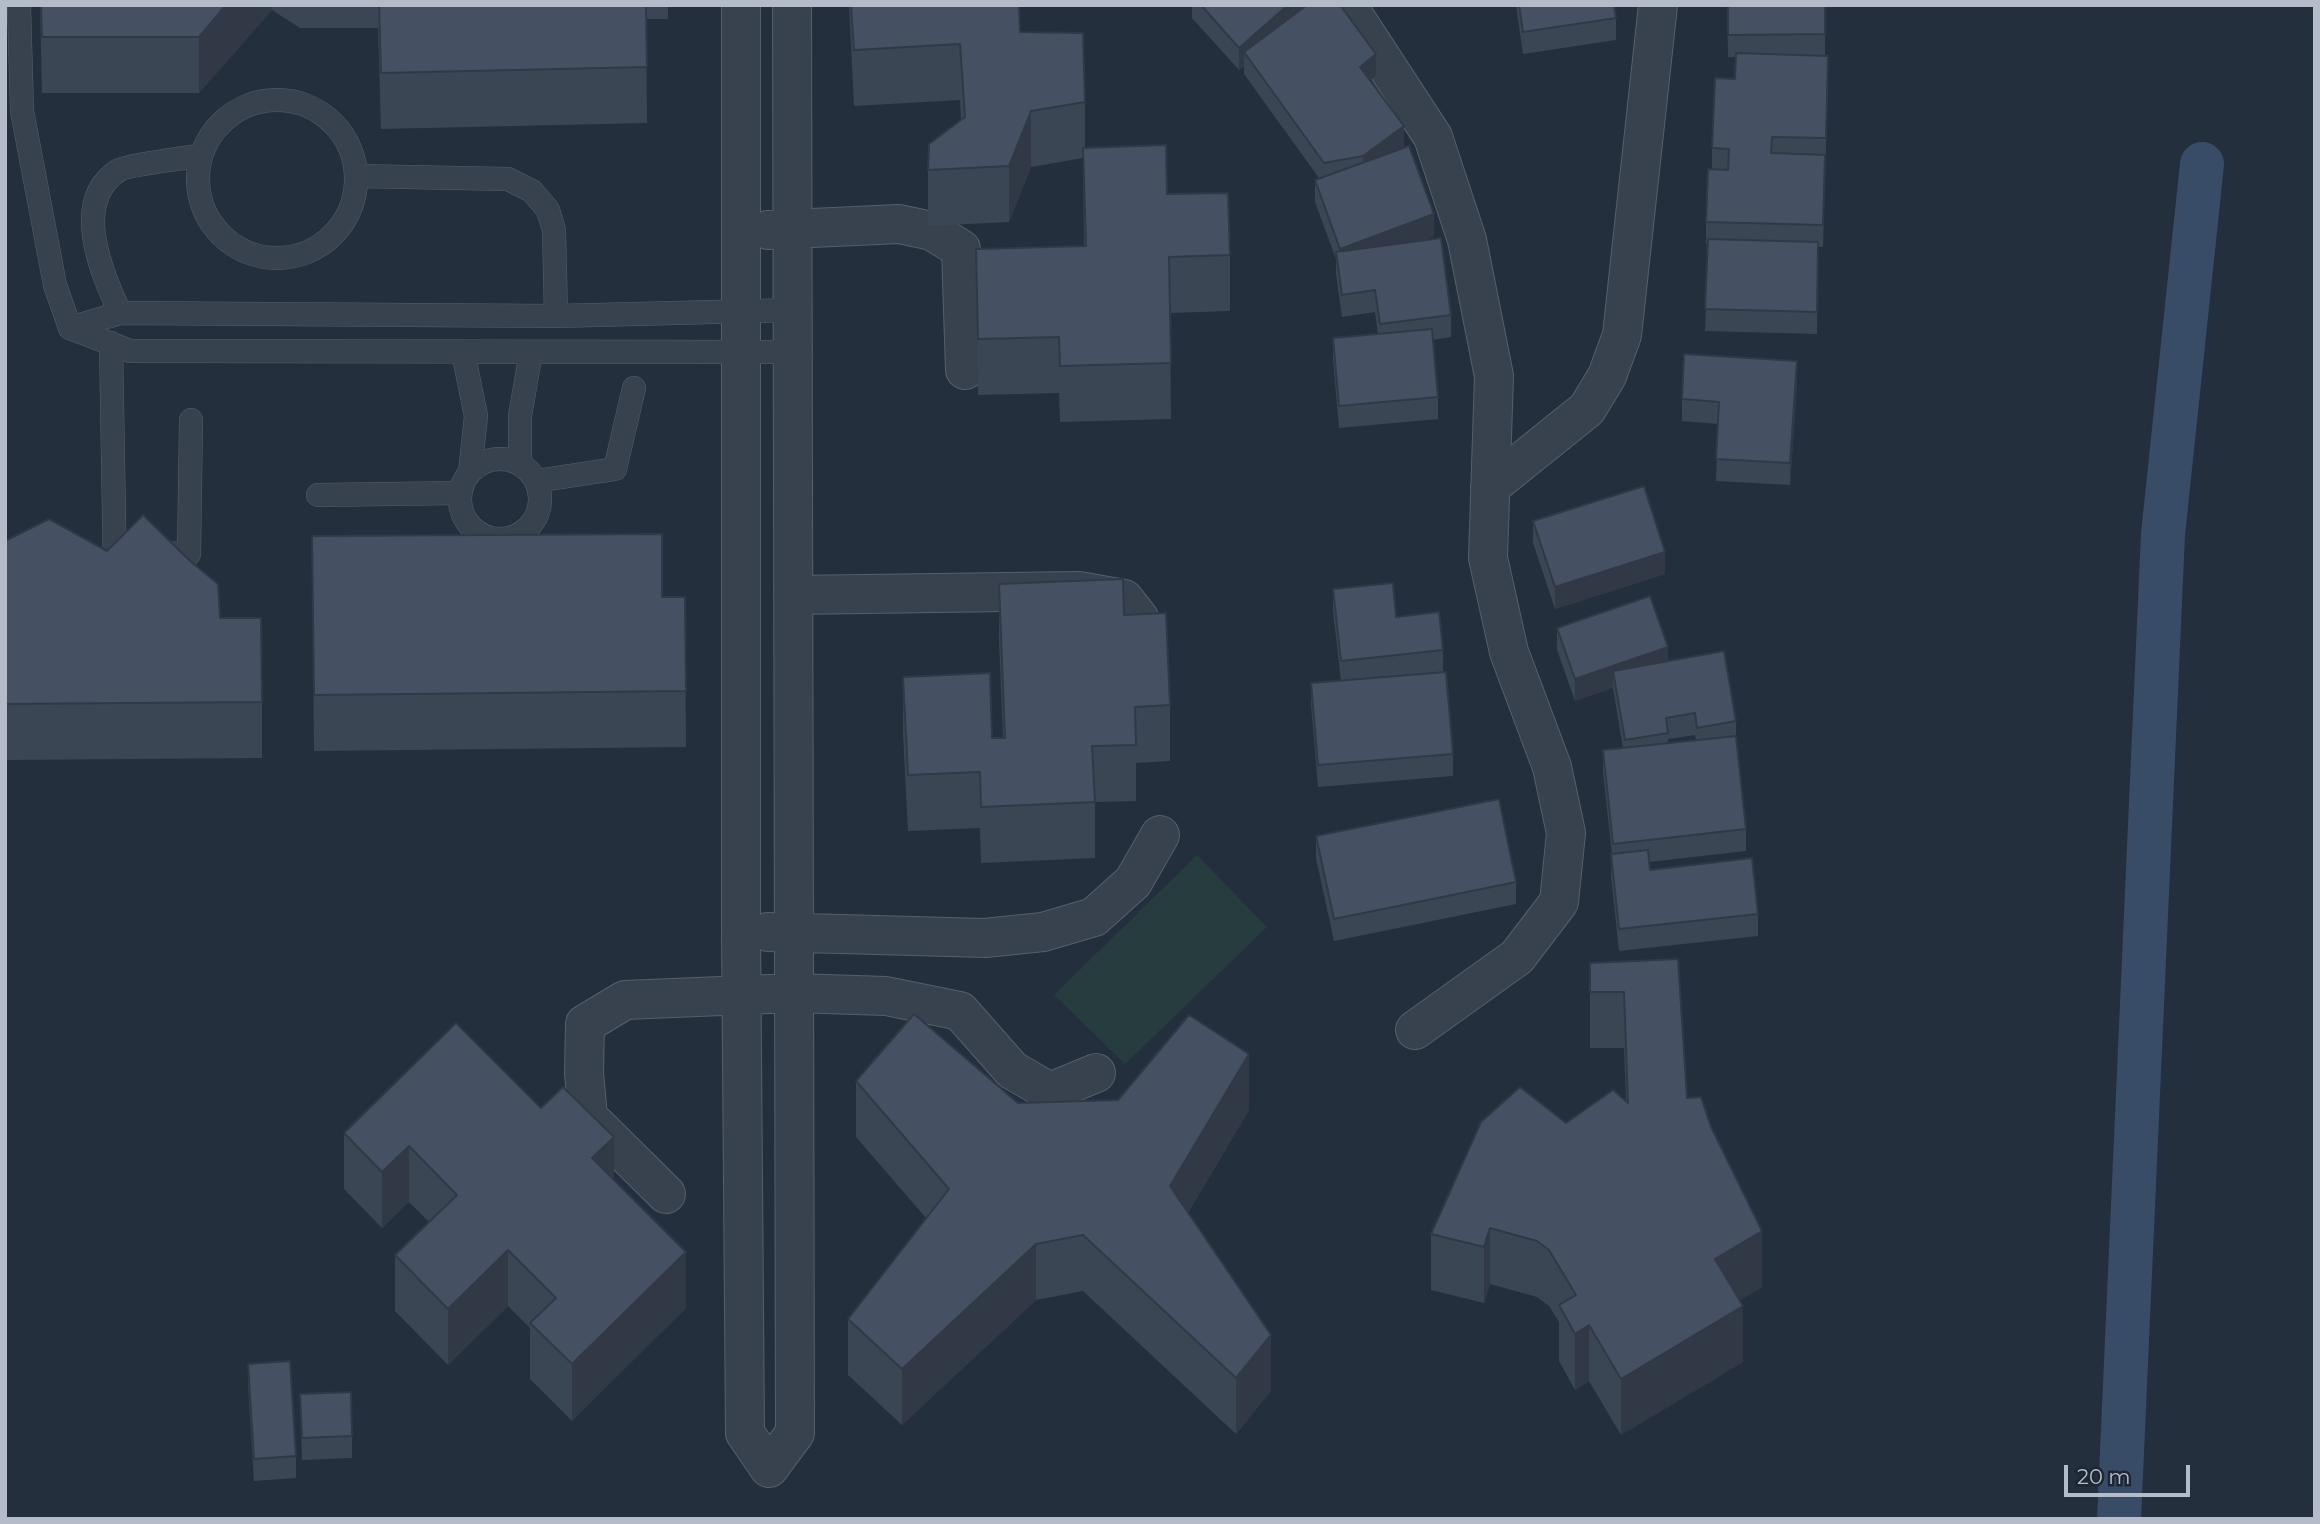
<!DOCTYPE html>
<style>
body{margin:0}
#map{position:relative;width:2320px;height:1524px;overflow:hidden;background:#242f3e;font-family:Montserrat,sans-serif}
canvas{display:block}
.frame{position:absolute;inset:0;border:7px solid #b4bcc9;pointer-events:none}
.scale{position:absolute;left:2064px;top:1465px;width:126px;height:32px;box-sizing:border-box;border:4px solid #b4bcc9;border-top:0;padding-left:9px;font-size:21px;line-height:24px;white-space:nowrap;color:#b4bcc9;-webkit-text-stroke:5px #1d2633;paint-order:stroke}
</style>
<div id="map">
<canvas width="2320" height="1524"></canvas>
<div class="frame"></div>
<div class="scale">20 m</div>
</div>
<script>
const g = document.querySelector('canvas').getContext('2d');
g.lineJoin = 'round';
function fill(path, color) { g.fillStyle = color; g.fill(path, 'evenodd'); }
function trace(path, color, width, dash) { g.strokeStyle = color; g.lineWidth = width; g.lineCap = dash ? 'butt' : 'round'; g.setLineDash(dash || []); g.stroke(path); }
const green = new Path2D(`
 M1197,855L1267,927L1125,1064L1054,995Z`);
const canal = new Path2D(`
 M2119,1519L2163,534L2202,164`);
const lane = new Path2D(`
 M19,5L22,111L55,285L70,328L130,351L793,352
 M198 179a79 79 0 1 1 158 0a79 79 0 1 1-158 0Z
 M357,176L508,179L532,191L548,210L554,230L556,316
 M120,313C102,273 70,201 119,170C128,165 184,158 198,156
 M70,328L120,313L556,316L793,310
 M111,343L115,575
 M463,352L476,416L470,472
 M460 499a40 40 0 1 1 80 0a40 40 0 1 1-80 0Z
 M520,464V416L531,352
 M536,481L615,469L634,388
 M318,495L460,493
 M152,553L189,554L191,420`);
const street = new Path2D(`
 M741,5V931L745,1433L769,1468L795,1433L792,5
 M1347,5L1433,137L1467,240L1494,376L1488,558L1509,652L1552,767L1566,833L1559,902L1517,957L1415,1030
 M768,230L899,224L932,231L961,249L965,370
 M1490,487L1587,409L1607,376L1622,335L1658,5
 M793,595L1079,591L1124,599L1139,618L1136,646
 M768,932L985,938L1043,932L1094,917L1133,882L1160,835
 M666,1194L588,1117L584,1073L585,1024L625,1000L794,993L886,996L960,1011L1012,1070L1050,1092L1096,1073`);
const wall = new Path2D(`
 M40,5H668V19H646L647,123L381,129L378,28H300L272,10L199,93H42Z
 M849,5H1019L1020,32L1085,102V148L1167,194L1230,255V311L1170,313L1171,419L1060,422L1059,393L978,395L976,249L1084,246L1083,158L1031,167L1009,222L928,226V170L961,120L960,100L854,106Z
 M1192,5H1340L1376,76L1370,81L1404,147L1434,236L1421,241L1451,315V337L1433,340L1438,397V419L1339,428L1333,360V338L1378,334L1375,312L1342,317L1336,274V259L1315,202V180L1319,178L1244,74V66L1239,70L1192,18Z
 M1516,5H1614L1616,18V40L1523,54Z
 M1727,5H1825V56L1828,78L1823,247H1818L1817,334L1705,331L1708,244H1706V222L1712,169V148L1735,79V57H1728Z
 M1797,383L1790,485L1716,481L1718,424L1682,421V399Z
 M1533,521L1665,574L1555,609L1533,543Z
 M312,536L662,597H685L686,747L314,751Z
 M5,541L220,618L262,702V758L5,760Z
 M999,584L1124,615L1170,705V761L1136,763V801L1095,802V858L981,863L980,828L908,831L903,733V677L992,738H1003L999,640Z
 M1333,589L1396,617L1443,650V672L1421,674L1453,754V776L1318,787L1311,705V683L1341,681L1333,611Z
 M1557,628L1668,661L1736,721V738L1746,829V851L1649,862L1650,870L1758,914V936L1619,951L1611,876L1612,854L1603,772V750L1623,748L1613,688L1575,701L1557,650ZM1695,735L1696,740L1668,743V739Z
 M1316,836L1516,882V904L1334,941L1316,858Z
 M1678,959L1687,1098L1762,1287L1740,1300L1743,1362L1621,1435L1589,1381L1575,1390L1559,1361V1322L1549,1306L1537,1297L1490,1284L1484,1303L1431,1290V1234L1566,1123L1626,1101L1624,1048H1590V992Z
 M856,1081L1018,1103L1249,1110L1188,1213L1271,1391L1236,1434L1083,1291L1036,1300L902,1425L848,1375V1319L926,1218L856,1137Z
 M344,1133L614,1179L686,1308L572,1421L530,1379V1328L508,1306L448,1365L395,1311V1255L429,1222L409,1202L382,1228L344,1189Z
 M248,1364L296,1456V1478L254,1481L248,1386Z
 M300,1394L352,1436V1458L302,1460Z`);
const shadedWall = new Path2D(`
 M226,5H272V10L199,93V37Z
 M1288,5H1313L1244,52V66L1239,70V48Z
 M1376,54V76L1360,89V67Z
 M1031,111V167L1009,222V166Z
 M1404,126V148L1363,178V156Z
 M1825,155V177L1823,247V225Z
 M1434,214V236L1340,271V249Z
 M1797,361V383L1790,485V463Z
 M1665,552V574L1555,609V587Z
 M1668,647V669L1613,671V688L1575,701V679Z
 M1249,1054V1110L1170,1243V1186Z
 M614,1137V1193L592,1158Z
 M409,1146V1202L382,1228V1172Z
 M1490,1228V1284L1484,1303V1247Z
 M1762,1231V1287L1715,1315V1259Z
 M1036,1244V1300L902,1425V1369Z
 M508,1250V1306L448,1365V1309Z
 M686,1252V1308L572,1421V1364Z
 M1743,1306V1362L1621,1435V1379Z
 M1589,1325V1381L1575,1390V1334Z
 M1271,1335V1391L1236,1434V1378Z`);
const building = new Path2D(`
 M41,5H226L199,37H42Z
 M379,5H646L647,67L381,73Z
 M851,5H1019L1020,32L1083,33L1085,102L1031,111L1009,166L928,170L929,144L965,117L960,44L854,50Z
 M1201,5H1288L1239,48Z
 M1307,5H1340L1376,54L1360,67L1404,126L1363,156L1324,163L1244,52Z
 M1519,5H1614L1616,18L1523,32Z
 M1728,5H1825V34L1728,35Z
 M1736,53L1828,56L1826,138L1772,137L1771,153L1825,155L1823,225L1706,222L1708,169L1728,170L1729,149L1712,148L1715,78L1735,79Z
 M1166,145L1167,194L1228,193L1230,255L1169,257L1171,363L1060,366L1059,337L978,339L976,249L1086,246L1083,148Z
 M1409,146L1434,214L1340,249L1315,180Z
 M1441,238L1451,315L1380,324L1375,290L1342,295L1336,252Z
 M1708,239L1818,242L1817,312L1705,309Z
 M1432,329L1438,397L1339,406L1333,338Z
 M1684,354L1797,361L1790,463L1716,459L1719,402L1682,399Z
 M1644,486L1665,552L1555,587L1533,521Z
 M143,515L189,560L218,584L220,618H261L262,702L5,704V541L49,519L107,551Z
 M662,534V597H685L686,691L314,695L312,536Z
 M1123,579L1124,615L1166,613L1170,705L1135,707L1136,745L1092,746L1095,802L981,807L980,772L908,775L903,677L990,673L992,738H1005L999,584Z
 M1393,583L1396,617L1439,612L1443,650L1341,661L1333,589Z
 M1650,596L1668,647L1575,679L1557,628Z
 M1724,651L1736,721L1697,728L1695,713L1666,718L1668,733L1625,740L1613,671Z
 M1446,672L1453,754L1318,765L1311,683Z
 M1736,736L1746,829L1613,844L1603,750Z
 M1499,799L1516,882L1334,919L1316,836Z
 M1648,850L1650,870L1752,858L1758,914L1619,929L1611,854Z
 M1678,959L1687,1098L1701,1097L1711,1127L1762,1231L1715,1259L1743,1306L1621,1379L1589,1325L1575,1334L1559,1305L1576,1295L1549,1250L1537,1241L1490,1228L1484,1247L1431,1234L1481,1122L1520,1087L1566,1123L1613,1090L1628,1103L1624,992H1590V963Z
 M914,1014L1018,1103L1118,1100L1189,1015L1249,1054L1170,1186L1271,1335L1236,1378L1083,1235L1036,1244L902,1369L848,1319L949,1189L856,1081Z
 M456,1023L541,1108L563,1087L614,1137L592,1158L686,1252L572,1364L530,1323L556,1298L508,1250L448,1309L395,1255L457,1195L409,1146L382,1172L344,1133Z
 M290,1361L296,1456L254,1459L248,1364Z
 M351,1392L352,1436L302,1438L300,1394Z`);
fill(green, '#263c3f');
trace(canal, '#394c67', 44);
trace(lane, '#565f6c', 24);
trace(street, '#565f6c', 40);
trace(lane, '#38414e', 23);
trace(street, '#38414e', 38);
fill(wall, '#3b4654');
fill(shadedWall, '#303945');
fill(building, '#455162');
trace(building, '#303945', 2);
</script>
